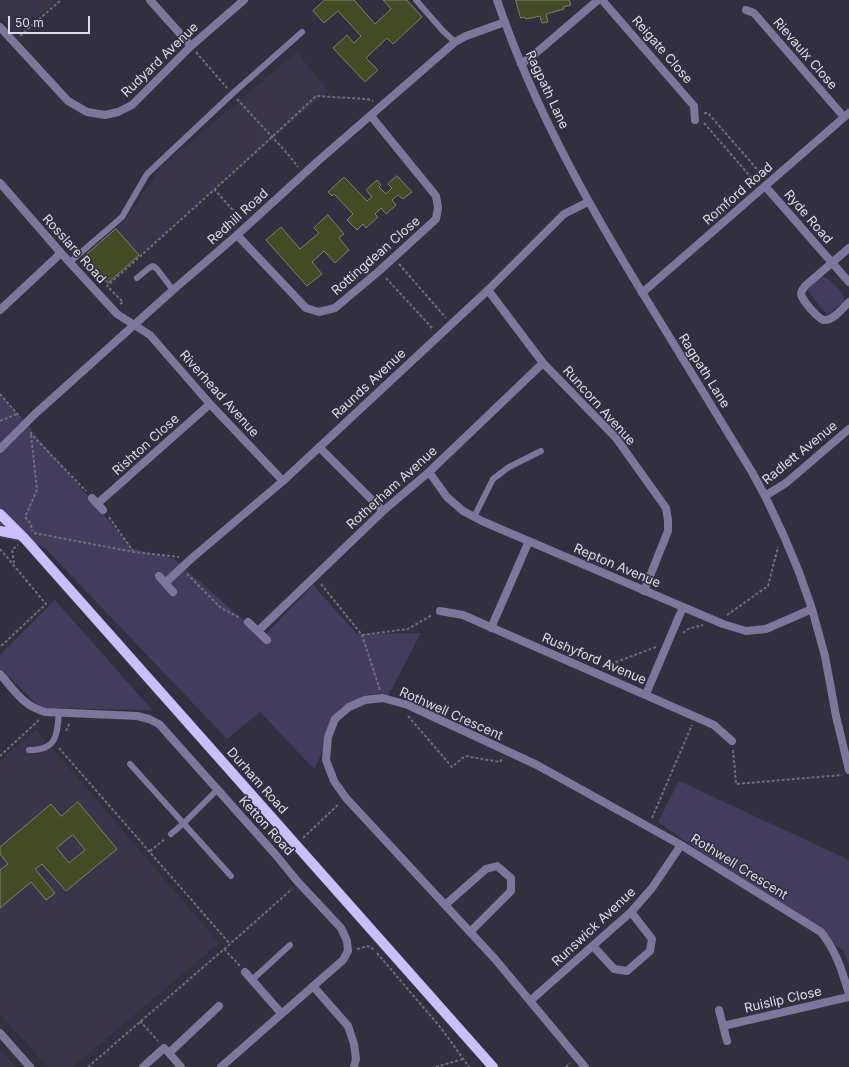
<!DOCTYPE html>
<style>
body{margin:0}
#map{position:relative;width:849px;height:1067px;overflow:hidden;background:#322f3f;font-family:Inter,sans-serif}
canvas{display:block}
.scale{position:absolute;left:8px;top:16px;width:82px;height:18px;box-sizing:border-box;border:2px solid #dedde7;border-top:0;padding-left:5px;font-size:12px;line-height:14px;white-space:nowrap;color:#dedde7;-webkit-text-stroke:3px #322f3f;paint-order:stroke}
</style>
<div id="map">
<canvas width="849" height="1067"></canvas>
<div class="scale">50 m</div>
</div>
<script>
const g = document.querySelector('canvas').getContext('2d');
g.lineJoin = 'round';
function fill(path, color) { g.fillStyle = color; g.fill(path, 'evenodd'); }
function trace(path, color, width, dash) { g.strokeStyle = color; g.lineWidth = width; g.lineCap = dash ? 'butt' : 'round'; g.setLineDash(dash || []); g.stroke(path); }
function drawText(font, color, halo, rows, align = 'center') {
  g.font = font + ' Inter,sans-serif'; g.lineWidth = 3; g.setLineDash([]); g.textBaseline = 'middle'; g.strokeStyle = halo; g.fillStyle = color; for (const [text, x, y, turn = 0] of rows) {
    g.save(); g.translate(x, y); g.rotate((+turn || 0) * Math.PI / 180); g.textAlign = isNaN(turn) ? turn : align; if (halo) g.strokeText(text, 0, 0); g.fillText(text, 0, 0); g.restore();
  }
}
const built = new Path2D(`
 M0,0H57L15,35L0,17Z
 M297,52L328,91L205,197L107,285L83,256L125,220L162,166Z
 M36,729L219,943L73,1067H48L0,1014V761Z
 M0,1050L16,1067H0Z`);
const green = new Path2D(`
 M822,276C832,280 842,290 845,301L827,315L807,290Z
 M0,395L11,406L132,548L174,559L263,637L313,585L357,634L421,633L387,698L345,706L314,769L260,712L227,739L44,547L0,538Z
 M55,600L152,710L41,708L0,668V655Z
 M679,781L849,860V966L844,951L658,822Z`);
const building = new Path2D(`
 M325,0H354L375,24L391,9L383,0H407L422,17L393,44L387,38L366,58L378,70L365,82L333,48L347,35L354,43L361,36L338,11L324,23L313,11Z
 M516,0H569L571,5L563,7L564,9L546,14L548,22L542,23L540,16L526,19L525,17L521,18Z
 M397,176L412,192L403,199L398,195L392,200L396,205L386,214L381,208L375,214L378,217L366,228L363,224L357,230L347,220L353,214L334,194L332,196L328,192L344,177L367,201L372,197L366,190L377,180L381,185L379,187L386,194L392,188L388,184Z
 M328,215L344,234L339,238L349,250L335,263L324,251L312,262L322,274L307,286L266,240L281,227L300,249L319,233L314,228Z
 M116,229L139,255L108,283L84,257Z
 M78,802L117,849L66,891L42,864L35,869L55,893L46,900L31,882L0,908V870L8,864L0,854V847L51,804L61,816ZM73,835L85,850L69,863L57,848Z`);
const path = new Path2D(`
 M20,36L61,0
 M196,52L227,88
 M237,99L287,153L298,167
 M704,113H708L763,176
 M704,123L756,183
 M214,189L239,217
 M399,264L446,318
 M386,278L433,329
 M120,304L123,302L107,286C177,223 247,161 316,96L367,99L373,101
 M0,394L20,417
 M0,421L17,414
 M31,432V434L86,491
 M31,435L37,490L25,517L31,524L32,531
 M109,517L133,551
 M34,533L134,552L179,557
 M0,549L46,604L0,647
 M14,563L12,550L18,545
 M187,574L221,608L240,618
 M321,584L362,635L380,690
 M727,615L768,586L778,547
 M683,633L688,629L703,625
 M362,635L408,629L432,615
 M608,668L611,664L656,647
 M408,716L452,767L465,756L500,762L502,759
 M66,731L70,722
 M59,748L230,944
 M733,750L736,784L842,775
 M0,756L39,720
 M652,818L692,725
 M303,838L339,804
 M150,851L165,839
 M224,949L240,966
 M357,949C365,948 367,943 374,950
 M377,953L441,1028L469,1067
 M140,1021L158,1041
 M88,1067L230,944L292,889
 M436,1067L463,1059
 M566,1067L570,1063`);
const service = new Path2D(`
 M416,0L443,31L455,42
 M70,262L122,217L147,174L232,94L302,32
 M137,278L149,268L153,266L157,269L173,290
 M474,517L493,479L509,467L541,451
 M29,750C56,750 57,737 59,713
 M130,764L231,876
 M171,834L184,823L217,790
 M253,979L290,945`);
const minor = new Path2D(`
 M150,0L191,46
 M497,0C535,112 594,215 656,315C688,367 720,420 752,472L765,496L783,534L799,572L812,609L825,656L836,716L849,770
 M602,0L694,106L695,120
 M746,10L754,13L844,117
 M0,27L68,101L87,112L105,115L118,112L132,105L191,46L244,0
 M521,64L536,53L598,0
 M0,183L61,253L117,314L150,335L210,404L283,481
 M765,186L849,282
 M237,235L306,308L319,312L335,308L379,271L436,219L438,208L436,196L371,116
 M849,248L805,286C803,289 801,291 801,294C802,300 818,319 824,320C833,321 843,308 849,302
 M488,290L543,363L616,438L666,508L668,520V531L644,591
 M642,293L849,113
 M0,310L61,253
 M319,447L383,511
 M0,449L35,414L173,290L237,235L318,161L455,42L466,36L505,22
 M429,472L447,497L463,511L484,522L723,624L746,631L766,629L812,609
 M765,496L786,483L849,429
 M92,498L103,510
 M97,504L210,404
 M159,576L173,592
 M165,583L192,558L283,481L488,290L564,214L588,202
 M440,611L463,615L714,725L732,741
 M248,622L267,640
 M491,628L529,541
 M258,631L383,511L429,472L543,363
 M0,674C14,690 24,707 46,712L137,716L149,719L159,724L275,854L298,882L341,928L347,941L348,951L343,960L221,1067
 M646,694L683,607
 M445,905L486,869L497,866L511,878V891L470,932
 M593,946L614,969L627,971L650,951L652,939L631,912
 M245,972L281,1013
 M313,986L348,1026L354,1044L356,1059L354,1067
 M530,1001L631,912L652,888L681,845
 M719,1010L727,1041
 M723,1026L849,997
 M0,1033L30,1067
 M169,1053L181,1067
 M143,1067L164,1048L169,1053L219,1006
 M585,1067L495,959L346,798L334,781L326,760L328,737L335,719L349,707L365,700L383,698L408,705L537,765L681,845L821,932C836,951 842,970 849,994`);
const primary = new Path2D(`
 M0,514L25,539L493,1067
 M0,531L21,535`);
const streetNames = [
 ["Reigate Close",662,50,49],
 ["Rievaulx Close",805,54,49],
 ["Rudyard Avenue",160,60,-44],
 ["Ragpath Lane",547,90,65],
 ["Romford Road",738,194,-41],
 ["Redhill Road",238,217,-42],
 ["Ryde Road",808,217,49],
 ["Rosslare Road",74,249,48],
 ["Rottingdean Close",376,256,-41],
 ["Ragpath Lane",704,371,58],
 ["Raunds Avenue",369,384,-43],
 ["Riverhead Avenue",219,394,48],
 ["Runcorn Avenue",599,406,48],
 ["Rishton Close",146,445,-42],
 ["Radlett Avenue",800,453,-39],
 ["Rotherham Avenue",392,488,-42],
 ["Repton Avenue",617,566,23],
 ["Rushyford Avenue",594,659,23],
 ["Rothwell Crescent",451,714,24],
 ["Durham Road",257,781,48],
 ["Ketton Road",266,826,48],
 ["Rothwell Crescent",739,867,32],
 ["Runswick Avenue",594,927,-43],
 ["Ruislip Close",783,1000,-13]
];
fill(built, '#3a354b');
fill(green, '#433c5d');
fill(building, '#434b24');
trace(building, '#7c816e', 1);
trace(path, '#706d7b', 2, [3, 2]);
trace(service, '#7e779b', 6);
trace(minor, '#7e779b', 8);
trace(primary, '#cabff9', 10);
drawText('13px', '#dedde7', '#322f3f', streetNames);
</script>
